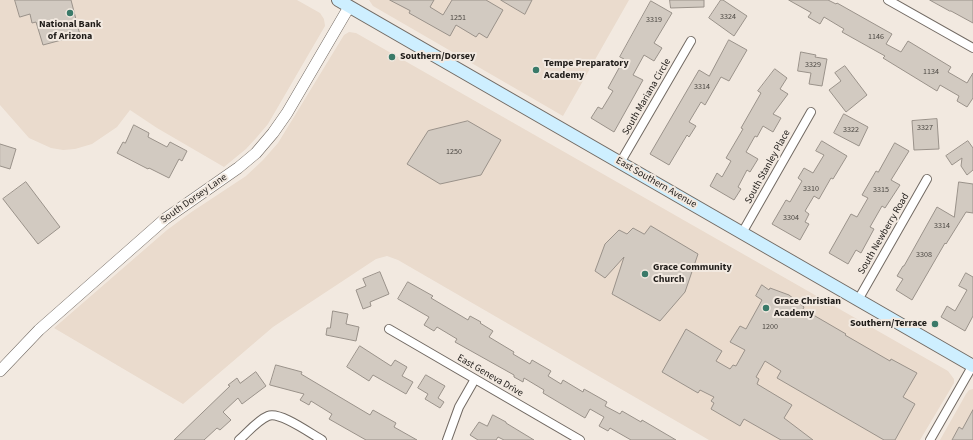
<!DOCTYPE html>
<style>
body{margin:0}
canvas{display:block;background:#f2e9e0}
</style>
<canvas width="973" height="440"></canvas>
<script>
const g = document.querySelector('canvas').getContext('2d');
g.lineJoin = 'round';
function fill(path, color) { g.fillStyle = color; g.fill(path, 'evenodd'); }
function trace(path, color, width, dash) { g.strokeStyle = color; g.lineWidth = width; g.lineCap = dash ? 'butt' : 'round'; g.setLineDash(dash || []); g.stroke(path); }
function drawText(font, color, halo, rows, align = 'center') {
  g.font = font + ' "Source Sans 3",sans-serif'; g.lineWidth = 4; g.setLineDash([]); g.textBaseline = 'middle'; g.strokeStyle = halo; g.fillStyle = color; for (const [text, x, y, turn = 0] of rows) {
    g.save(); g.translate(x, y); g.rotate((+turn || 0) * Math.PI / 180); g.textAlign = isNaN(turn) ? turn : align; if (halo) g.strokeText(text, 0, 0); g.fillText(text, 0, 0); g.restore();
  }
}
const built = new Path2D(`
 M0,0H297L320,13L324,19L325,26L268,124L257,137L246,149L224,167L157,128L130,110L117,127L92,144L75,149L63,150L51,148L29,138L0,105Z
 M369,0H629L563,116L373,6Z
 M349,32L356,33L948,371L954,379V383L920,440H709L398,260L387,256L376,259L273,327L183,404L54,328L167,230L190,213L246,176L263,160L278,143L344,35Z
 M973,389V440H940L966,394L969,390Z`);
const building = new Path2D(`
 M15,0H71L80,35L43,45L36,22L32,23L30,14L20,17Z
 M390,0H434L430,7L443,15L452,0H486L503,10L487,38L479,33L476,37L456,25L450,36L409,13L410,11Z
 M501,0H532L525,14Z
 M670,0H704V7L671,8Z
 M721,0H723L747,16L734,36L709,18Z
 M789,0H828L836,4L837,3L892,34L886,44L901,52L908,41L951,67L948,72L967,83L973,73V98L967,107L957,101L959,96L940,85L937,91L883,58L885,56L842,32L844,29L824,17L820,24L808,17L811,13Z
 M930,0H973V23L951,11H950Z
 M651,1L672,13L654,43L662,48L654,61L644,55L633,75L643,80L614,132L591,118L598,107L602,109L613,91L608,88L624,59L620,57Z
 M729,40L747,50L729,81L721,77L705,105L701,102L689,122L696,126L689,137L687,135L669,165L650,154L699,70L709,76Z
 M801,52L816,55L815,57L827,59L822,86L809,84L811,73L798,71Z
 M845,66L867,95L846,112L829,90L841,81L835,73Z
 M775,69L787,78L780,89L788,94L773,114L781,118L773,132L763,126L757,137L755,136L746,152L758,159L750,172L747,170L738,187L741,189L734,200L710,186L717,173L722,177L731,161L726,158L743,129L741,128L761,93L758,91Z
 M844,114L868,127L859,146L834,133Z
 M937,119L939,149L914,150L912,121Z
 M468,121L501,140L481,175L440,184L407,164L428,131Z
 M134,125L149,133L148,137L167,147L170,142L187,151L182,161L179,159L169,178L149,168L148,169L117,153L123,142L125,143Z
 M822,141L847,156L833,179L831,178L819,199L814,196L805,211L809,214L805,222L809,224L800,240L772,224L786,200L790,202L802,181L798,178L804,168L813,173L824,155L816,151Z
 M968,141L973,148V170L967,175L961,166L962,158L952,165L946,156Z
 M895,143L909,151L891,180L900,185L885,208L882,206L870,227L874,229L861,253L856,250L848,264L829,253L851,214L857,217L868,198L862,195L876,171L878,172Z
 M0,144L16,149L10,169L0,166Z
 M26,182L60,227L38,244L3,199Z
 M959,182L973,184V213L966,212L946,244L945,243L912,300L896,290L903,279L897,276L903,266H904L937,207L954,217Z
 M651,226L698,254L685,292L660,321L612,294L624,257L605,278L595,271L605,244L619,230L627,234L633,228L644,234Z
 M380,272L389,294L370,302L371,306L363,309L356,290L366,286L363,279Z
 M966,273L973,277V316L965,331L941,317L947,306L955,311L967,290L959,286Z
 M408,282L433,296L431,298L468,320L470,316L481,322L480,323L493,331L489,337L514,352L513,354L530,364L532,360L551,371L548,376L561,384L563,380L583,392L584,389L607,402L605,406L620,414L622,411L641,422L642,420L676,440H631L610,428L608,431L599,426L604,417L590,409L585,418L543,393L544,390L524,378L523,382L514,377V375L455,342L457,339L437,327L434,331L424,325L429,317L398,299Z
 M762,285L769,290L770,288L789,295L804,307L803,309L846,334L845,335L890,361L891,359L917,373L903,397L915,404L895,440H884L777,378L781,371L765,361L756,377L759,379L757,384L792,405L784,418L813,440H781L744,419L740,426L711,409L714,403L711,401L714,397L700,390L698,393L662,372L686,329L722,351L716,361L730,369L733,365L736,366L745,350L730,342L740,326L746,329L762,300L756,296Z
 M333,311L348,314L346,324L359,327L356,341L326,335L327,328H330Z
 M360,346L391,366L395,360L407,367L402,376L413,382L406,394L373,375L369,381L347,367Z
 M276,365L302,372L301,374L370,415L373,410L396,423L394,427L417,440H366L329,419L332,414L311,401L309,405L300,400L304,394L270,385Z
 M256,372L266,386L242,404L238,398L223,412L231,420L220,430L217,428L204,440H174L230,386L228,385L237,378L240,383Z
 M426,375L445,386L438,398L444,402L440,408L425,399L428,394L418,388Z
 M973,410V440H952L959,427L962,429Z
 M493,415L506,422V423L534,440H504L498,437L496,440H478L470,435L479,422L487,426Z`);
const minor = new Path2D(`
 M888,0L973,48
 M620,163L691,41
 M742,233L811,112
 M858,300L927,179
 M389,329L580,440
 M239,440C248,432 258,420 268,416C280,411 311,434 322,440
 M447,440L459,407L475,379
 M930,440L973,365`);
const tertiary = new Path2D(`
 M0,371L39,330L165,219L238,168L256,153L273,133L287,113L349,7`);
const secondary = new Path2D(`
 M338,0L973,366`);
const markers = [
 [70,13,4,"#3a7a69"],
 [392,57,4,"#3a7a69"],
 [536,70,4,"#3a7a69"],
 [645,274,4,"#3a7a69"],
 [766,308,4,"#3a7a69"],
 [935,324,4,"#3a7a69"]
];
const numberNames = [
 ["3324",728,17],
 ["1251",458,18],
 ["3319",654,20],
 ["1146",876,37],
 ["3329",813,65],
 ["1134",931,72],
 ["3314",702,87],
 ["3327",925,128],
 ["3322",851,130],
 ["1250",454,152],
 ["3310",811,189],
 ["3315",881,190],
 ["3304",791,218],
 ["3314",942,226],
 ["3308",924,255],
 ["1200",770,327]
];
const poiNames = [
 ["National Bank",70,25,"center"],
 ["of Arizona",70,37,"center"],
 ["Southern/Dorsey",400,57],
 ["Tempe Preparatory",544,64],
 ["Academy",544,76],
 ["Grace Community",653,268],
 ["Church",653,280],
 ["Grace Christian",774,302],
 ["Academy",774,314],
 ["Southern/Terrace",927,324,"right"]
];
const streetNames = [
 ["South Mariana Circle",647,97,-60],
 ["South Stanley Place",768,167,-61],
 ["East Southern Avenue",656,183,30],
 ["South Dorsey Lane",194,199,-35],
 ["South Newberry Road",884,234,-60],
 ["East Geneva Drive",490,376,30]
];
fill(built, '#eadbcd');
fill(building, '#d2cac1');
trace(building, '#9a928a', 1);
trace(minor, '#726a63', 10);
trace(tertiary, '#726a63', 12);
trace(secondary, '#726a63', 14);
trace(minor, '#fff', 8);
trace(tertiary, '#fff', 11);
trace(secondary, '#ceefff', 12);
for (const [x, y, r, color] of markers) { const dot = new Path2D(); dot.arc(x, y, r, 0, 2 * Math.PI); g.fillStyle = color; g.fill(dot); trace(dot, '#f2e9e0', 1.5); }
drawText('8px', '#4c4843', null, numberNames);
drawText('bold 10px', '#1f1c19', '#f2e9e0', poiNames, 'left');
drawText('10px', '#1f1c19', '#f2e9e0', streetNames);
</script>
